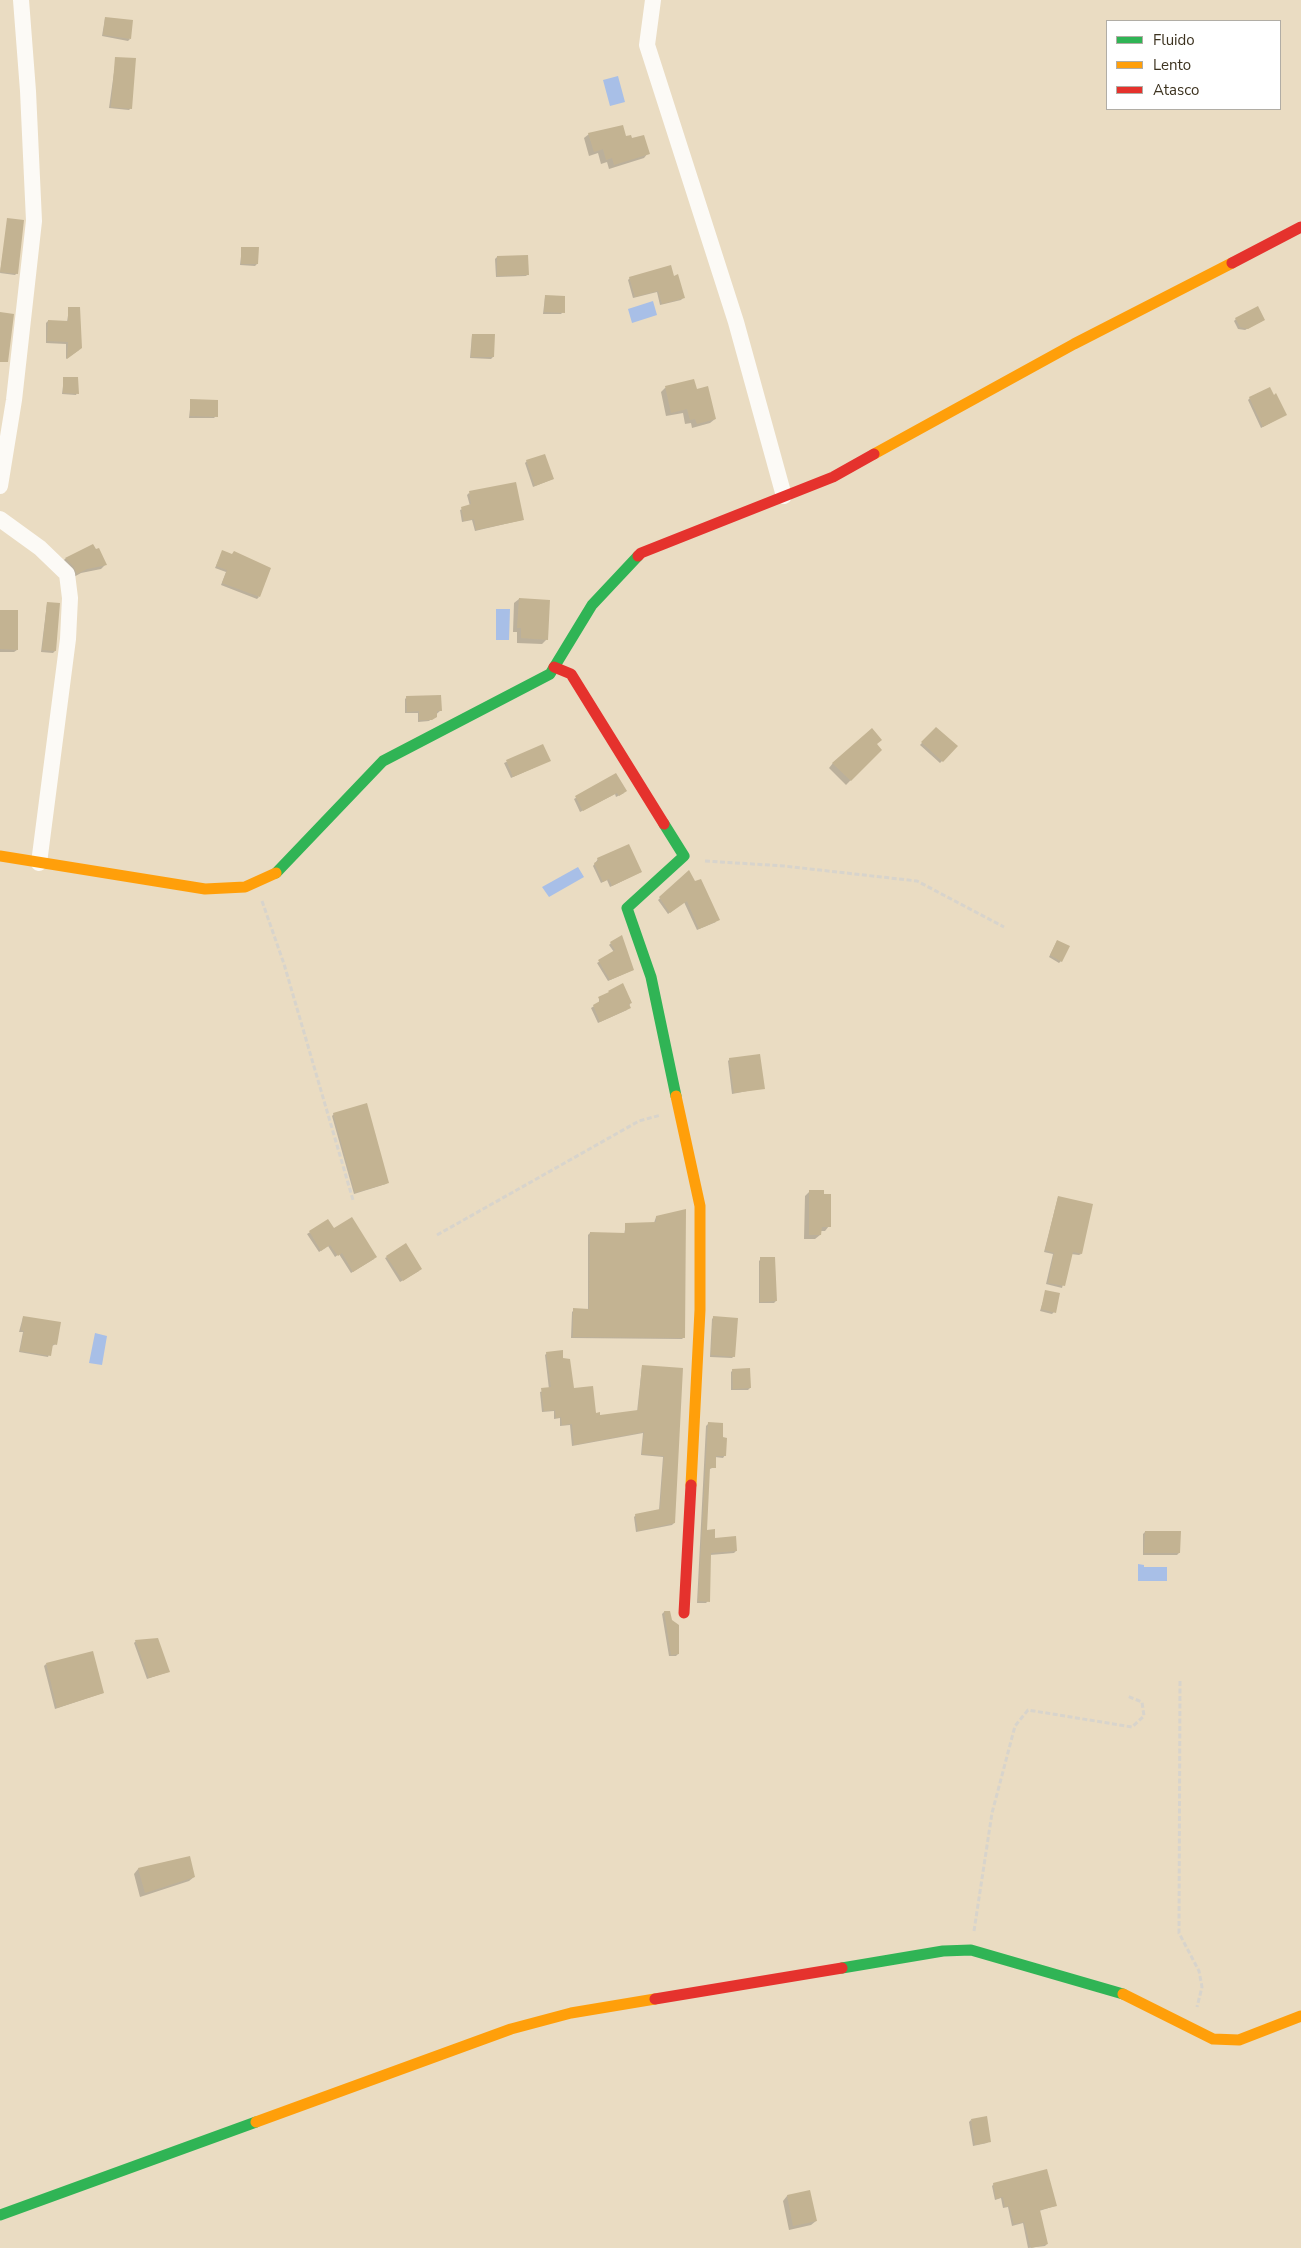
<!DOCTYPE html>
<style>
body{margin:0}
#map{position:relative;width:1301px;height:2248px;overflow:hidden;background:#eadcc2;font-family:"Nunito Sans",sans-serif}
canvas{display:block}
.legend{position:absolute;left:1106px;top:20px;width:175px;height:90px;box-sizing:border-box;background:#fff;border:1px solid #b1ada5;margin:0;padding:6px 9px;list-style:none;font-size:15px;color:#3c321f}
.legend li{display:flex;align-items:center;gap:10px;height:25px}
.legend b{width:25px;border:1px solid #b1ada5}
</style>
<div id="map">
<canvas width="1301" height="2248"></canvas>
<ul class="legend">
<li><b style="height:6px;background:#30b455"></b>Fluido</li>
<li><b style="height:6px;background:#ff9f0a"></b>Lento</li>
<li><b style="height:6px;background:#e5322d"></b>Atasco</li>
</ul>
</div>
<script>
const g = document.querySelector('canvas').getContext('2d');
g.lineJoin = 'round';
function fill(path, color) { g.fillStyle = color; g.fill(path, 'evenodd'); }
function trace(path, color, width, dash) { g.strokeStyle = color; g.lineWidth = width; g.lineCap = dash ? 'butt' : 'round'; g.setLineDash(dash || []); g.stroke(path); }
const water = new Path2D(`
 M618,76L625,102L610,106L603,80Z
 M653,301L657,315L632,323L628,309Z
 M496,609H510L509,640H496Z
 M578,867L584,877L549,897L542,887Z
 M95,1333L107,1336L102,1365L89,1363Z
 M1138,1564L1144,1565V1567H1167V1581H1138Z`);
const shadow = new Path2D(`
 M105,18L130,39L128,41L102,36Z
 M116,58L131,108L129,110L109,108Z
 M589,134L625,138L648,153L644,158L609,169L607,162L601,164L598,153L589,156L584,138Z
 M8,219L17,273L15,275L0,273Z
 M242,248L257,264L255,266L240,265Z
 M497,257L528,274L526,276L496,277L495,259Z
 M673,277L683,298L681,300L660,305L657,292L633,298L628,280L630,278Z
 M545,297L563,312L561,314H543Z
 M69,309L79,350L66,359V344L46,343V323L48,321L67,322Z
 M1236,319L1262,321L1245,330L1238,329L1234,321Z
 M472,335L493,357L491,359L470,358Z
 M64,378L77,393L76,395L62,394Z
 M693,381L697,391L715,419L710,423L692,428L691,423L685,424L683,413L666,416L661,392L665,388Z
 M1250,398L1283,416L1261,428L1248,400Z
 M191,400L216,416L214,418H189Z
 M527,461L553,479L533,487L525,463Z
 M469,493L522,520L475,531L472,520L462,522L460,510L470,506L467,495Z
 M93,546L105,565L101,569L81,573L72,578L61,563L65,559Z
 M222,552L259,597L257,599L221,585L226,572L215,568Z
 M519,599L547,639L542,644L517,643V632H513L514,603Z
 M47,603L55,651L53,653L41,652Z
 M0,611L17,650L14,652H0Z
 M407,697L441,710L429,721L418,722V713H405V699Z
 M936,728L956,747L940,763L920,745Z
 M875,745L880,750L846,785L829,768L833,763Z
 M543,746L549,761L511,778L504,763Z
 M616,774L624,793L616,797L615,794L580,812L574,799Z
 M598,859L641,872L610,887L607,880L601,883L593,866Z
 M689,872L716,922L697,930L684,902L668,914L658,900Z
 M1057,941L1061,961L1059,963L1049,957Z
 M611,943L633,970L608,981L597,963L614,952L609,945Z
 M623,985L631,1002L627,1010L598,1023L591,1008L599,1003V998Z
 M730,1059L763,1088L732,1094L728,1061Z
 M334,1114L388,1182L386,1184L354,1194L332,1116Z
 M810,1191L829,1226L825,1231H820V1235L815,1239H804L805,1196Z
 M1058,1197L1081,1254L1079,1255L1071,1254L1062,1288L1046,1284L1053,1254L1044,1252Z
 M656,1217L684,1337L682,1339L571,1338L572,1312L574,1310H588V1235L590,1233L624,1235L626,1224L654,1223Z
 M328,1221L334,1230L374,1259L351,1273L339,1254L335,1257L328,1246L319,1252L307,1234Z
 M387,1257L419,1271L400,1282L385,1258Z
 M761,1259L776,1301L774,1303H759V1261Z
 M1046,1292L1054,1312L1052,1314L1040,1311Z
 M23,1317L56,1344L52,1346L48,1357L19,1352L23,1332H19Z
 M714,1317L734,1356L732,1358L710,1357L712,1319Z
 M547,1353L562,1359L573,1390L599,1416L637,1412L642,1366L682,1369L674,1523L672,1525L636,1532L634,1517L636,1515L659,1510L663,1457L641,1455L643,1433L572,1446L570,1425L560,1426V1418L554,1419V1411L542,1412L540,1392L549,1389L545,1355Z
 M733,1370L750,1388L748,1390H731V1372Z
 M708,1424L722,1439L725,1455L723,1458L715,1457L714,1467L708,1470L706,1531L714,1539L736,1551L734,1553L710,1555L708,1601L706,1603H697L706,1426Z
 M1145,1532L1179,1553L1177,1555H1143V1534Z
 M664,1612H669L678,1654L676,1656H669L662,1614Z
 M136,1641L168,1672L147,1679L134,1643Z
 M46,1664L103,1693L55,1709L44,1666Z
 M138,1869L194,1877L189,1881L140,1897L134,1874Z
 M971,2120L989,2141L987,2143L973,2146L969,2122Z
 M994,2184L1055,2206L1039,2211L1047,2244L1045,2246L1028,2248L1023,2223L1012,2226L1008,2207L1003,2208L1001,2198L995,2200L992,2186Z
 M809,2191L816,2221L811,2225L789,2230L783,2201L787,2196Z`);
const building = new Path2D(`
 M105,17L133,20L131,39L103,35Z
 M115,57L136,58L132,109L111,107Z
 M623,125L626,136L631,135L632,138L644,135L650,154L614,165L612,158L606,160L603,149L594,152L588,133Z
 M7,218L24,220L18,274L0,272Z
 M241,247H259L258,264H241Z
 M528,255L529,275L497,276V256Z
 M671,265L674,276L678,274L685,298L662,304L658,291L635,297L629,277Z
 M545,295L565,296V313L544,312Z
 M1258,306L1265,320L1248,329L1240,327L1235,318Z
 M68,307H80L82,348L67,359L68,342L47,341L48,320L68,321Z
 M0,312L14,314L8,362H0Z
 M472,334H495L494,357H471Z
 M63,377H78L79,394L63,393Z
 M694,379L697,389L708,386L716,419L697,424L695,419L690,420L687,409L671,413L665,386Z
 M1270,387L1274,395L1276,393L1287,415L1263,427L1249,397Z
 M190,399L218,400V417L190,416Z
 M545,454L554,479L535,486L526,460Z
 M516,482L524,520L476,530L474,519L464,521L461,507L471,504L469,491Z
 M93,544L96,549L99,548L107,565L87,569L77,574L74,567L65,558Z
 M222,550L232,554L234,551L271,568L260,597L222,583L227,570L216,566Z
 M519,598L550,600L548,640L521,638V628H517Z
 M47,602L60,603L56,651L42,650Z
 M0,610H18V650L0,649Z
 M441,695L442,711H437V717L432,720H419V711L407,712L406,696Z
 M936,727L958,746L943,762L921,742Z
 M872,728L882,740L877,744L882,750L851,781L832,763Z
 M543,744L551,761L513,777L506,760Z
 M616,773L627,791L619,796L617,793L583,811L575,796Z
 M629,844L642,872L612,886L609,879L603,882L594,863L598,861L597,858Z
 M689,870L695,881L701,879L720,920L699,929L687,901L670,913L659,897Z
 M622,935L634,970L610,980L598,960L615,950L610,942Z
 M1057,940L1070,946L1062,962L1050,955Z
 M623,983L632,1003L629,1004L631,1008L600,1022L593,1005L600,1001L598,997L609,992L608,991Z
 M760,1054L765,1089L734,1093L729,1058Z
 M367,1103L389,1183L355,1193L333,1113Z
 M809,1190H824V1194H831V1227H822L821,1235H809Z
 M1058,1196L1093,1204L1082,1254L1073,1252L1065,1286L1048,1283L1054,1253L1045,1250Z
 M686,1209L685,1338L573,1337V1308L589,1309L590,1232L625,1233V1223L656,1222V1216Z
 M352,1217L377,1257L353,1272L342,1253L338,1256L330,1245L321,1251L309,1231L328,1219L334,1228Z
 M406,1243L422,1269L403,1281L386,1256Z
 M760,1257H775L777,1301L760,1302Z
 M1045,1290L1060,1293L1056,1313L1041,1309Z
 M23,1316L61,1322L57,1345L53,1344L51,1356L20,1351L24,1331L21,1330Z
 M713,1316L738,1318L735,1357L711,1355Z
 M563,1350V1358L570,1359L574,1388L593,1386L596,1413L600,1412V1415L638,1410L642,1365L683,1368L675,1523L638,1531L635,1514L660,1509L664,1456L642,1454L644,1432L574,1445L572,1424L562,1425L561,1417L556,1418L555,1410L544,1411L541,1388L551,1387L546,1352Z
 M750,1368L751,1388L733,1389L732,1369Z
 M708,1422L723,1423V1437L727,1438L726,1456H716V1468H710L707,1530L715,1529V1538L736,1536L737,1551L711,1553L710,1602L698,1601Z
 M1145,1531H1181L1180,1553H1144Z
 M664,1611H670L672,1620L679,1625V1654L671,1655Z
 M158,1638L170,1672L149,1678L135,1640Z
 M93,1651L104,1693L57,1708L46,1663Z
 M190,1856L195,1877L145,1893L138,1868Z
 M987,2116L991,2142L975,2145L971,2119Z
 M1047,2169L1057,2206L1040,2210L1048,2244L1031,2248L1024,2222L1014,2224L1009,2206L1005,2207L1003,2197L996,2199L993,2183Z
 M810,2190L817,2221L793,2226L787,2195Z`);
const path = new Path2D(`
 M705,861L784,866L917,881L1004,927
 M262,901L284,964L353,1200
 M437,1235L639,1121L661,1115
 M1180,1681L1179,1933L1199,1971L1202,1987L1197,2007
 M974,1931L992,1813L1015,1726L1028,1710L1132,1727L1144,1716L1142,1702L1127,1696`);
const street = new Path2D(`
 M653,0L647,45L736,322L784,496
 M0,486L14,400L34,221L28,91L21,0
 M0,519L40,548L67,574L70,598L68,639L39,863`);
const fast = new Path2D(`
 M664,824L684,856L627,908L651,977L676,1096
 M276,873L383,761L550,674L592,605L638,556
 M842,1968L943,1951L971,1950L1123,1994
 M0,2215L256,2122`);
const slow = new Path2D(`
 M874,454L1074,344L1232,263
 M0,856L205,889L245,887L276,873
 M676,1096L700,1206V1310L691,1485
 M1123,1994L1213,2039L1239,2040L1301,2016
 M256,2122L511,2029L571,2013L655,1999`);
const jam = new Path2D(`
 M1232,263L1301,227
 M638,556L641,553L833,477L874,454
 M554,667L571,674L664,824
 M684,1613L691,1485
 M655,1999L842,1968`);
fill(water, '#a8bfe7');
fill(shadow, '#0003');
fill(building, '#c3b392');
trace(path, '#d8d4cc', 3, [5, 2.5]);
trace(street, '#fcfaf6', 16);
trace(fast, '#30b455', 11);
trace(slow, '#ff9f0a', 11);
trace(jam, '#e5322d', 11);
</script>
